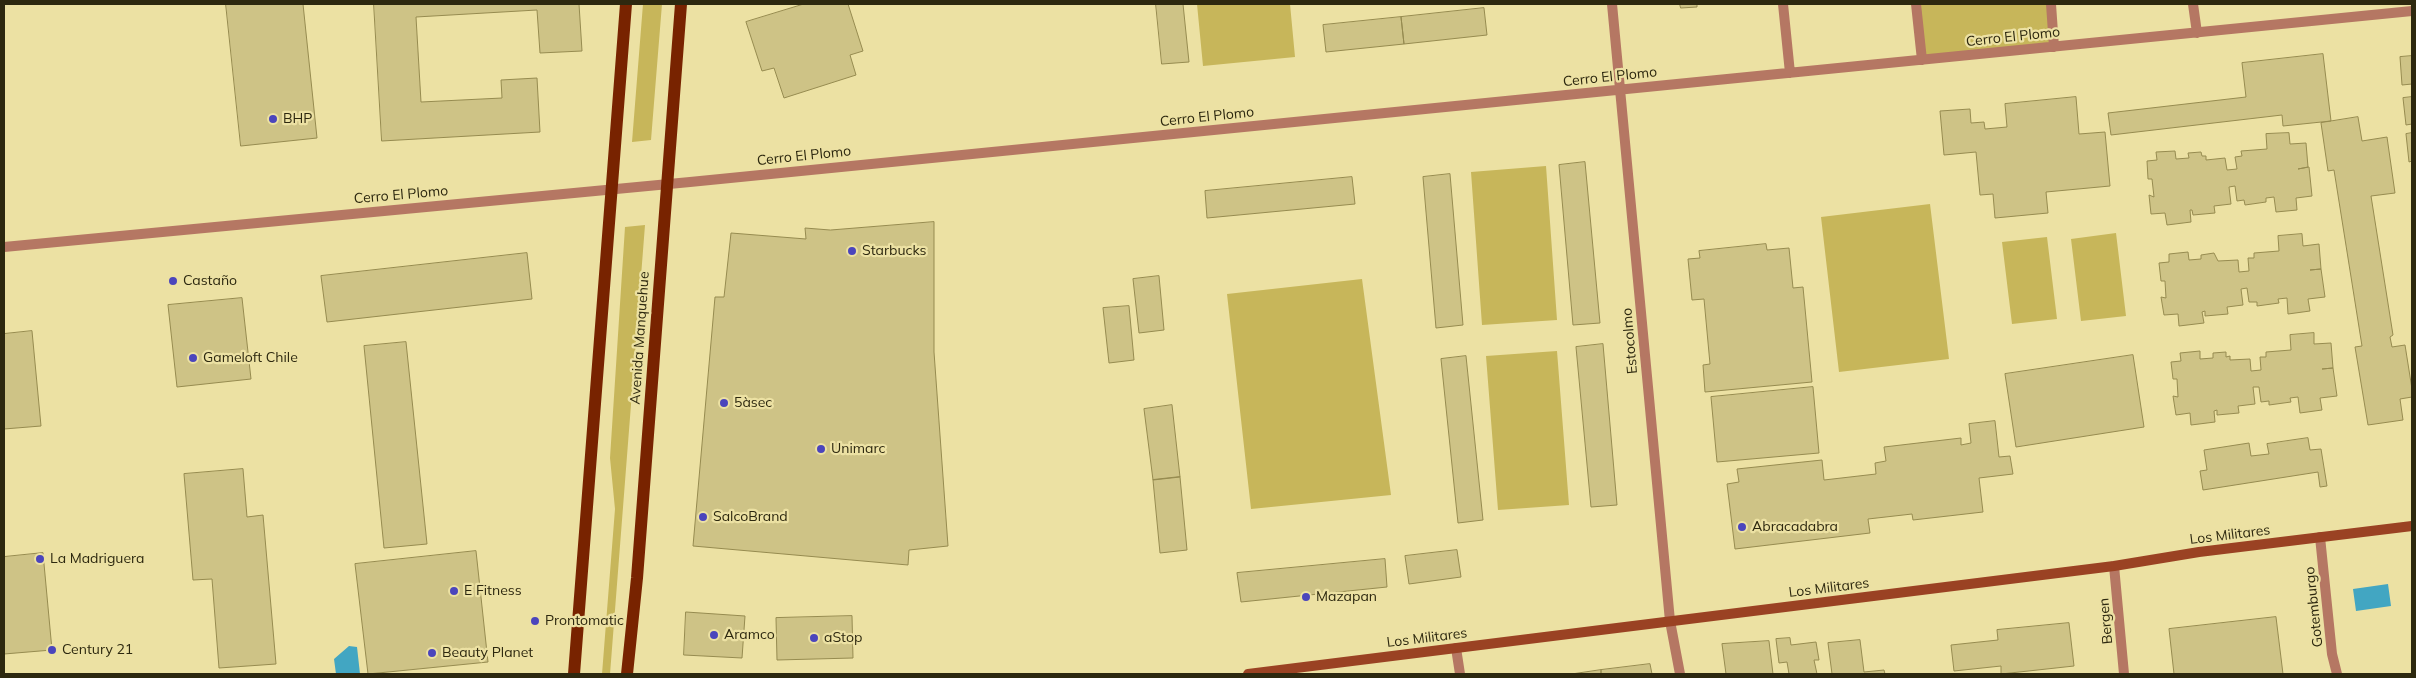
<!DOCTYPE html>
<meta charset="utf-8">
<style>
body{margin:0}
#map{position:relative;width:2416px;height:678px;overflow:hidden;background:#ece1a3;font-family:Mulish,sans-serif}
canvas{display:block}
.frame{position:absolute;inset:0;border:5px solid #2d280f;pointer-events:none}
</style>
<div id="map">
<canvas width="2416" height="678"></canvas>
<div class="frame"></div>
</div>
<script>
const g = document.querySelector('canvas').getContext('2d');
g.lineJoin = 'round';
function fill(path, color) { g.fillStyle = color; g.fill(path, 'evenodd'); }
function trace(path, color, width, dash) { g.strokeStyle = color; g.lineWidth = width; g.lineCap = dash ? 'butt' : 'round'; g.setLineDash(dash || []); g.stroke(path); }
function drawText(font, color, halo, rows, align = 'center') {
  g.font = font + ' Mulish,sans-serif'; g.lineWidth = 4.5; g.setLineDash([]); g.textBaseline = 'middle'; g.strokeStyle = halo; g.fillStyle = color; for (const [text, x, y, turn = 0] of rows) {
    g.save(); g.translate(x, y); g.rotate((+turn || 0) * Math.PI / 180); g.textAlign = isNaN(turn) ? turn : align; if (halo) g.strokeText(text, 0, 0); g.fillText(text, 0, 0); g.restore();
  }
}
const green = new Path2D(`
 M643,4H662L651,140L632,142Z
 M1197,4H1290L1295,57L1203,66Z
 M1916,4H2051L2054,47L1922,60Z
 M1546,166L1557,320L1482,325L1471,172Z
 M1930,204L1949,359L1839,372L1821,217Z
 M645,225L610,674H602L615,509L610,458L625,227Z
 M2116,233L2126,316L2081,321L2071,239Z
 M2047,237L2057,319L2012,324L2002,242Z
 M1362,279L1391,495L1251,509L1227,294Z
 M1557,351L1569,505L1498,510L1486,356Z`);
const water = new Path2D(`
 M2388,584L2391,606L2356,611L2353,589Z
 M349,646L357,647L360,674H336L334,659Z`);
const building = new Path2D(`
 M226,4H303L317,138L241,146Z
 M374,4H579L582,51L540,53L537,10L416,17L421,102L502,98L501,80L537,78L540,132L382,141Z
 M804,4H848L863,51L850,55L856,75L784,98L774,68L762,71L746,22Z
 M1156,4H1183L1189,62L1162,64Z
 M1680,4H1697V7L1681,8Z
 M1484,8L1487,35L1404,44L1401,17Z
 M1401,17L1404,44L1326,52L1323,25Z
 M2323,54L2331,121L2283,126L2282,115L2111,135L2108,113L2246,97L2242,63Z
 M2412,56V84L2402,85L2400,57Z
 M2076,97L2079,134L2105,132L2110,186L2046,192L2048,213L1995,218L1993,194L1980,195L1976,152L1944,155L1940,111L1970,109L1971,123L1984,122L1985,129L2007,127L2005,104Z
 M2412,97V124L2406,125L2403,98Z
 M2358,117L2362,141L2387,137L2395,193L2371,196L2393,335L2390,337L2392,347L2405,345L2412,389V397L2400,399L2403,420L2368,425L2355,347L2362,346L2334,170L2328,171L2321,123Z
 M2289,133L2290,144L2306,143L2308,167L2298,169L2309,167L2312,196L2296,198L2297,210L2276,212L2274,197L2266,198V202L2245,205L2244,200L2237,201L2235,186L2229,187L2231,204L2214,206L2215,213L2193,215L2192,210H2190L2191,222L2167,225L2165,213L2151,214L2149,195L2154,197L2152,179H2148L2147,161L2157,160L2156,152L2175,151L2176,159L2189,158L2188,153L2201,152L2202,156H2206V160L2225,158L2227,170L2237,169L2235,157L2242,156L2241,151L2267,149L2266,134Z
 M2412,133V161L2409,162L2406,134Z
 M1585,162L1600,323L1573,325L1559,165Z
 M1450,174L1463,325L1436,328L1423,177Z
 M1352,177L1355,204L1207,218L1205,191Z
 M934,222V352L948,546L909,550L908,565L693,546L715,297H724L731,233L806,239L805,228L830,230Z
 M2302,234L2303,246L2319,244L2321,269L2310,270L2321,269L2325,297L2308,299L2310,311L2288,314L2287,298L2278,299L2279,303L2257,306V302H2249L2247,288L2241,289L2243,305L2227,307L2228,314L2205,316V311L2202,312L2204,323L2179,326L2178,314L2164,315L2161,297L2166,298L2165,281H2161L2159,263L2169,262V254L2188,252L2189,260L2201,259V255L2214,253L2218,261L2238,260L2239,272L2249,271L2248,258H2254V253L2279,251L2278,236Z
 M1766,244L1767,250L1789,248L1793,288L1803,287L1812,382L1705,392L1703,365L1710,364L1704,299L1692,300L1688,259L1700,258L1699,251Z
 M527,253L532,299L327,322L321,276Z
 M1159,276L1164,330L1139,333L1133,279Z
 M242,298L251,379L177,387L168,305Z
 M1129,306L1134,360L1109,363L1103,308Z
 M32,331L41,426L4,429V334Z
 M2314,333V344L2331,343L2333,368L2322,369L2333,368L2337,396L2320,398L2322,410L2300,413L2298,397L2290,398L2291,402L2269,405V401L2261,402L2259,387H2253L2255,404L2238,406L2239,413L2217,415V410L2214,411L2215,422L2191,425L2190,413L2176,415L2173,396L2178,397L2177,379H2173L2171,362L2181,361L2180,353L2200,351V359L2213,358V353L2226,352V357L2230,356V360L2250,359L2251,371L2261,370L2260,357H2266V352L2291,350L2290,335Z
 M406,342L427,544L384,548L364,346Z
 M1603,344L1617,505L1591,507L1576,347Z
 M2133,355L2144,427L2016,447L2005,374Z
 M1466,356L1483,520L1458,523L1441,359Z
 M1813,387L1819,453L1717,462L1711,397Z
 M1172,405L1180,477L1153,480L1144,409Z
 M1995,421L1999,457L2010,456L2013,474L1979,478L1983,512L1913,520L1912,514L1868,519L1870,533L1735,549L1727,484L1739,482L1737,469L1822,460L1824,480L1876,474L1875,463L1886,461L1884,447L1961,438V445L1971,443L1969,424Z
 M2308,438L2310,450L2321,449L2327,486L2320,487L2318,472L2203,490L2200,471L2207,470L2204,450L2249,443L2251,456L2269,454L2267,444Z
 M243,469L247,517L263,515L276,664L219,668L212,579L193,580L184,474Z
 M1180,477L1187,550L1160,553L1153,480Z
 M1457,550L1461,577L1409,584L1405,556Z
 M476,551L488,662L368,674L355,564Z
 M43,553L52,650L4,654V557Z
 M1385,559L1387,587L1241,602L1237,573Z
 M686,612L745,616L742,658L684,655Z
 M852,616L853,658L777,660L776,618Z
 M2276,617L2283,674H2174L2169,629Z
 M2069,623L2074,666L2001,674V666L1954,671L1951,645L1998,640L1997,630Z
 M1790,638L1791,645L1816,642L1819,660H1814L1817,674H1789L1787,662L1779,663L1776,639Z
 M1860,640L1864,672L1884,670L1885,674H1832L1828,643Z
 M1769,641L1773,674H1726L1722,644Z
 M1650,664L1652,674H1601V670Z
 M1601,670V674H1572Z`);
const street = new Path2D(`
 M1612,4L1670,621L1680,674
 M1783,4L1790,73
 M1916,4L1922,60
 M2051,4L2054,47
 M2193,4L2197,33
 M4,247L690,182L2412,11
 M2320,537L2332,654L2337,674
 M2114,566L2124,674
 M1456,648L1460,674`);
const secondary = new Path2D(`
 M1248,674L2114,566L2199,552L2412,526`);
const primary = new Path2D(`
 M574,674L626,4
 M627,674L637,578L681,4`);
const markers = [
 [273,119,5,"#4b45bc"],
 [852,251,5,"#4b45bc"],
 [173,281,5,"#4b45bc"],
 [193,358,5,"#4b45bc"],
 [724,403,5,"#4b45bc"],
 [821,449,5,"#4b45bc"],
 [703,517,5,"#4b45bc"],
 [1742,527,5,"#4b45bc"],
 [40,559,5,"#4b45bc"],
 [454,591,5,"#4b45bc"],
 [1306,597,5,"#4b45bc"],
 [535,621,5,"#4b45bc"],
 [714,635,5,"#4b45bc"],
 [814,638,5,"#4b45bc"],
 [52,650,5,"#4b45bc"],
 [432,653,5,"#4b45bc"]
];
const streetNames = [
 ["Cerro El Plomo",2013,37,-6],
 ["Cerro El Plomo",1610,77,-6],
 ["Cerro El Plomo",1207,117,-6],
 ["Cerro El Plomo",804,156,-6],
 ["Cerro El Plomo",401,195,-5],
 ["Avenida Manquehue",640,338,-86],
 ["Estocolmo",1630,341,-95],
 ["Los Militares",2230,535,-7],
 ["Los Militares",1829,588,-7],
 ["Gotemburgo",2314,607,-96],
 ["Bergen",2106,621,-95],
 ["Los Militares",1427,638,-7]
];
const poiNames = [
 ["BHP",283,119],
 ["Starbucks",862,251],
 ["Castaño",183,281],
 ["Gameloft Chile",203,358],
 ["5àsec",734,403],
 ["Unimarc",831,449],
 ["SalcoBrand",713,517],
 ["Abracadabra",1752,527],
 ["La Madriguera",50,559],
 ["E Fitness",464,591],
 ["Mazapan",1316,597],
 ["Prontomatic",545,621],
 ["Aramco",724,635],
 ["aStop",824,638],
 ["Century 21",62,650],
 ["Beauty Planet",442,653]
];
fill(green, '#c7b65a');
fill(water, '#42a6c2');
fill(building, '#cec386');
trace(building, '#968b50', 1);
trace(street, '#b57763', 10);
trace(secondary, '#9a4223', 10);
trace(primary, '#782300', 12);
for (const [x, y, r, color] of markers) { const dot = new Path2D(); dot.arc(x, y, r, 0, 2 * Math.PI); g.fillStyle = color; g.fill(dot); trace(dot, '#ece1a3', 2); }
drawText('14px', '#2d280f', '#ece1a3', streetNames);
drawText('14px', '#2d280f', '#ece1a3', poiNames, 'left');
</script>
